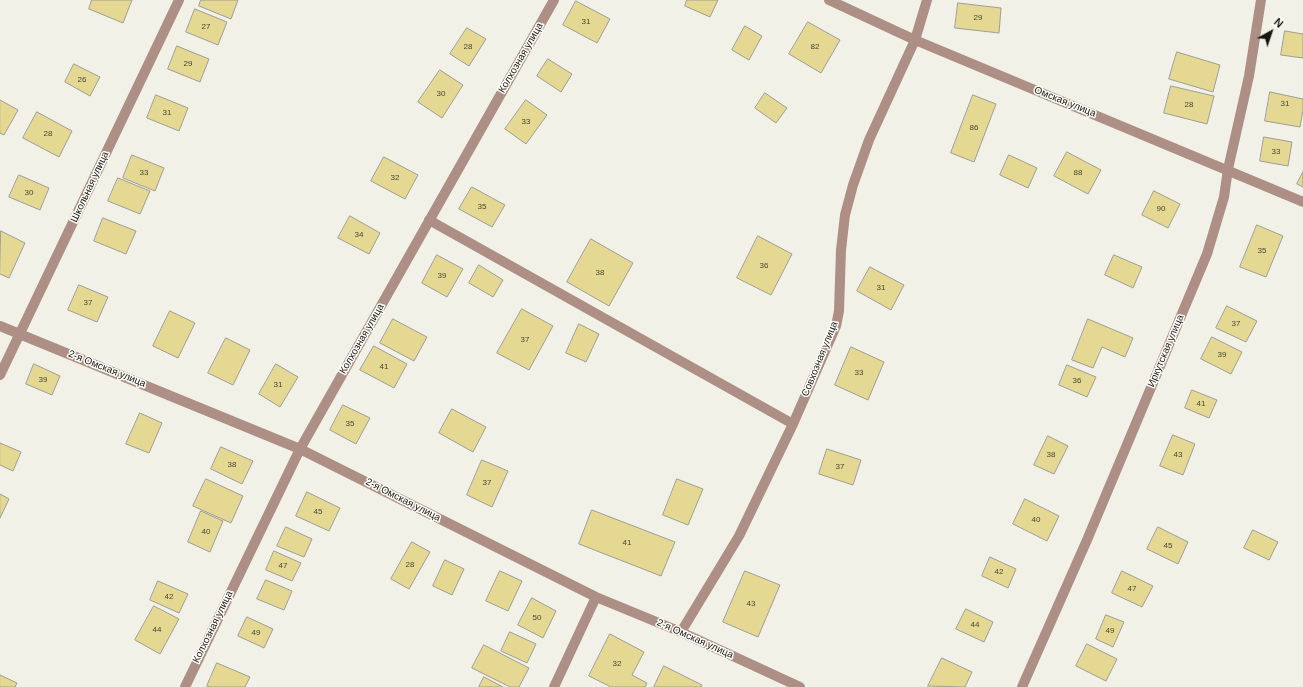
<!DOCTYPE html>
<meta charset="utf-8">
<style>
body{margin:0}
#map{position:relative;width:1303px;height:687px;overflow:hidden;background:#f2f1e8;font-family:Arial,sans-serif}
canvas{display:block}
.north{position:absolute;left:1251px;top:12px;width:40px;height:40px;-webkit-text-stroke:3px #fffef9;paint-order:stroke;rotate:40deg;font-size:11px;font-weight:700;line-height:16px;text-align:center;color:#151512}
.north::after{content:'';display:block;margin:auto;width:14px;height:18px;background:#151512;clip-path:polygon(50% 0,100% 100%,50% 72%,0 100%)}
</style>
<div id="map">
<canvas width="1303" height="687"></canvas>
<div class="north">N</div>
</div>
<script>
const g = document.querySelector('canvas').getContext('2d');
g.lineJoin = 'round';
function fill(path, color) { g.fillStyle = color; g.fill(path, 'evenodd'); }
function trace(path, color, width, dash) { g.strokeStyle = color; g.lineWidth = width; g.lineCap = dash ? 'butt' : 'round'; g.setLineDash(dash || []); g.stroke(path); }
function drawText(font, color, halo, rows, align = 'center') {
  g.font = font + ' Arial,sans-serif'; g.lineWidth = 3; g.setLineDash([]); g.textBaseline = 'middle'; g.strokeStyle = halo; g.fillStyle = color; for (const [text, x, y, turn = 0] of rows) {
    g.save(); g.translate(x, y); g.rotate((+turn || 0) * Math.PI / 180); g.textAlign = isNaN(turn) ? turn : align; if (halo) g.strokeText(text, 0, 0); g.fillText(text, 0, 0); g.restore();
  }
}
const building = new Path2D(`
 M92,0H132L123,23L89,9Z
 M201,0H238L231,19L199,6Z
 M687,0H718L710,17L685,6Z
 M576,1L610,19L597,43L563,25Z
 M958,3L1001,8L999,33L955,28Z
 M195,9L227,22L218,45L186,32Z
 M808,22L840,40L821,73L789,54Z
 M745,26L762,36L749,60L732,50Z
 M467,28L486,39L469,66L450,54Z
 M1285,31L1303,34V58L1281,55Z
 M177,46L209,59L200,82L168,69Z
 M1177,52L1220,65L1213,92L1169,79Z
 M548,59L572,74L561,92L537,76Z
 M74,64L100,77L90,96L65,82Z
 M440,70L463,85L442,118L418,102Z
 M1171,86L1214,96L1207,124L1164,113Z
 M1270,92L1303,99V110L1300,127L1265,121Z
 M765,93L787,108L776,123L755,108Z
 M156,95L188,108L179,131L147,118Z
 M973,95L996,104L974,162L951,153Z
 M0,100L18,110L4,135L0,133Z
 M526,100L547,115L526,144L505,129Z
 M37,112L72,131L59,157L23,138Z
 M1264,137L1292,142L1288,166L1260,161Z
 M1067,152L1101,170L1088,194L1054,176Z
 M132,155L164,168L155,191L123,178Z
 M1009,155L1037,168L1028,188L1000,175Z
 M384,157L418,175L405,199L371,181Z
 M1303,172V187L1297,184Z
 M19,175L49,188L40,210L9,197Z
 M118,178L150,191L140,214L108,201Z
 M472,187L505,205L492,227L459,209Z
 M1154,191L1180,204L1168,228L1142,215Z
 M350,216L380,233L369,254L338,238Z
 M103,218L136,231L126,254L94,241Z
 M1257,225L1283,236L1266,277L1240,267Z
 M1,231L25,243L9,278L0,274Z
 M758,236L792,254L771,295L737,278Z
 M591,239L633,263L609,306L567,282Z
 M437,255L463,269L447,297L422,283Z
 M1114,255L1142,267L1133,288L1105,275Z
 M479,265L503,280L493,297L469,283Z
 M870,267L904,285L891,310L857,291Z
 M79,285L108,297L97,322L68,310Z
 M1227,306L1257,321L1246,342L1216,328Z
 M522,309L553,326L529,370L497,353Z
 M170,311L195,323L178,358L153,346Z
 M393,319L427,337L414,361L380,343Z
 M1088,319L1133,338L1125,357L1102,347L1093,368L1072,360Z
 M579,324L599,334L586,362L566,353Z
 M1212,337L1242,352L1231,374L1201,359Z
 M226,338L250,350L233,385L208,373Z
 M374,346L407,364L394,388L360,370Z
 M851,347L884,362L868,400L835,385Z
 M34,364L60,376L52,395L26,384Z
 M276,364L298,377L280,407L259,394Z
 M1067,365L1096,377L1087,397L1059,385Z
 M1192,390L1217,400L1209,418L1185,408Z
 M343,405L370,418L356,444L330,430Z
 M452,409L486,427L473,452L439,433Z
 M140,413L162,423L149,453L126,444Z
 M1173,435L1195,444L1183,475L1160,466Z
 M1048,436L1068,446L1054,474L1034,465Z
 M0,443L21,452L13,471L0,465Z
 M221,447L253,461L242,484L211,469Z
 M827,449L861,460L853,485L819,474Z
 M482,460L508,471L492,507L467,495Z
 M206,479L243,496L231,523L193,506Z
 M677,479L703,489L688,525L663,515Z
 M307,492L340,508L329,531L296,516Z
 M0,494L9,499L0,518Z
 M1025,499L1059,516L1047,541L1013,524Z
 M592,510L675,542L661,576L579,544Z
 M201,511L223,521L210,552L188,542Z
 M286,527L312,539L304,557L277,546Z
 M1158,527L1188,542L1178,564L1147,549Z
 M1253,530L1278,542L1269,560L1244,548Z
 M412,542L430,552L409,589L391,579Z
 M274,551L301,563L292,581L266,570Z
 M990,557L1016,569L1008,588L982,576Z
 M445,560L464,569L452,595L433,586Z
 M500,571L522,581L508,611L486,601Z
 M745,571L780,585L758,637L723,622Z
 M1122,571L1153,586L1142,607L1112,593Z
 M266,580L292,591L284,610L257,599Z
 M158,581L188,594L179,613L150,600Z
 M532,598L556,611L543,638L518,625Z
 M154,606L179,619L160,654L135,640Z
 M966,609L993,622L984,642L956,629Z
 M1106,615L1124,622L1113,647L1096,639Z
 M247,617L273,629L264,648L238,636Z
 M510,632L536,644L527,663L501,651Z
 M610,634L644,652L632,675L647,683L645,687H611L589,676Z
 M1087,644L1117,659L1106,681L1076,666Z
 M484,645L529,668L519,687H510L472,668Z
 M942,658L972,672L965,687L928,686Z
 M217,663L250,677L245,687H210L207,686Z
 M664,666L702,685L701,687H654Z
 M0,675L17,683L15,687H0Z
 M484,677L503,687H479Z`);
const minor = new Path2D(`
 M829,0L915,40L1303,202
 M429,220L793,424
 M0,326L300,449L596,597L681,632L800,687
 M0,375L179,0
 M681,632L739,536L793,424L836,326L839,311L841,250L845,215L853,185L869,140L915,40L927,0
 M185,687L300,449L554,0
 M554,687L596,597
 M1022,687L1087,540L1207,254L1224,197L1228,169L1249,76L1261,0`);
const numberNames = [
 ["29",978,18],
 ["31",586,22],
 ["27",206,27],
 ["28",468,47],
 ["82",815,47],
 ["29",188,64],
 ["26",82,80],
 ["30",441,94],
 ["31",1285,104],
 ["28",1189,105],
 ["31",167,113],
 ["33",526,122],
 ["86",974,128],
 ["28",48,134],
 ["33",1276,152],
 ["33",144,173],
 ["88",1078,173],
 ["32",395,178],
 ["30",29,193],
 ["35",482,207],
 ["90",1161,209],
 ["34",359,235],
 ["35",1262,251],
 ["36",764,266],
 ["38",600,273],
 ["39",442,276],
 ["31",881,288],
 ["37",88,303],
 ["37",1236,324],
 ["37",525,340],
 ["39",1222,355],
 ["41",384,367],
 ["33",859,373],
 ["39",43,380],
 ["36",1077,381],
 ["31",278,385],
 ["41",1201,404],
 ["35",350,424],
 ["38",1051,455],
 ["43",1178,455],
 ["38",232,465],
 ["37",840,467],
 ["37",487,483],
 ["45",318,512],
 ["40",1036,520],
 ["40",206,532],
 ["41",627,543],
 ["45",1168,546],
 ["28",410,565],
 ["47",283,566],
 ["42",999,572],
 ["47",1132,589],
 ["42",169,597],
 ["43",751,604],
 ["50",537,618],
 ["44",975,625],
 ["44",157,630],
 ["49",1110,631],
 ["49",256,633],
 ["32",617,664]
];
const streetNames = [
 ["Колхозная улица",521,58,-60],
 ["Омская улица",1065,102,22],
 ["Школьная улица",90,187,-65],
 ["Колхозная улица",362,339,-60],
 ["Иркутская улица",1166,351,-67],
 ["Совхозная улица",820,359,-68],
 ["2-я Омская улица",107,369,22],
 ["2-я Омская улица",403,500,27],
 ["Колхозная улица",213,627,-64],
 ["2-я Омская улица",695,639,24]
];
fill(building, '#e4d892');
trace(building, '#9e9d95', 1);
trace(minor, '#ae8f85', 10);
drawText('8px', '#494632', null, numberNames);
drawText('10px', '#151512', '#fffef9', streetNames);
</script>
